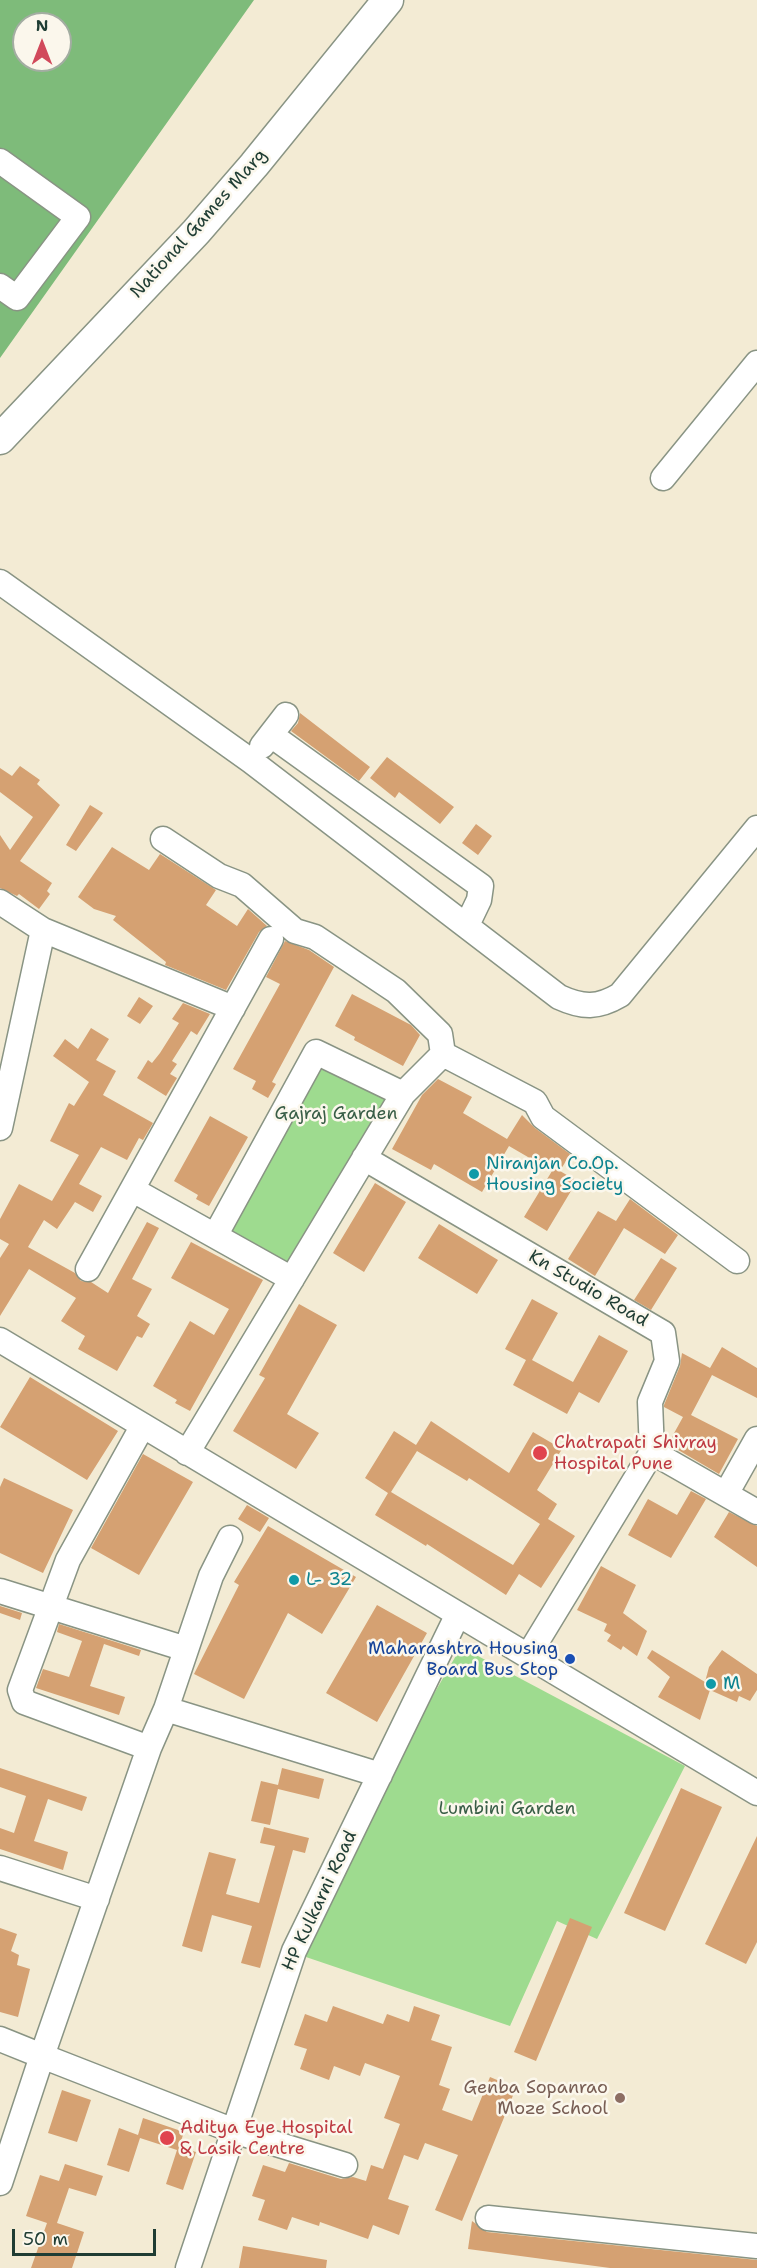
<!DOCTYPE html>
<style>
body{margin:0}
#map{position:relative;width:757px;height:2268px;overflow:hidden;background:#f3ebd4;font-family:"Shantell Sans",sans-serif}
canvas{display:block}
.north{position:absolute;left:12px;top:12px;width:60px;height:60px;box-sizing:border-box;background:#fbf7ec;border:2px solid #a3ada2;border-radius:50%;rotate:0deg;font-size:16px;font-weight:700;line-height:24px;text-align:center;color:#1f3d34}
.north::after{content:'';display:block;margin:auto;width:21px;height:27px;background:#d1495b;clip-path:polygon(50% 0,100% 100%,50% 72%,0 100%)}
.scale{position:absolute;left:12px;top:2229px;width:144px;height:27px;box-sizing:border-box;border:3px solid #1f3d34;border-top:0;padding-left:8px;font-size:18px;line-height:21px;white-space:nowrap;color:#1f3d34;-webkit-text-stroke:4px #fbf7ec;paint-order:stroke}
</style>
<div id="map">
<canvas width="757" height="2268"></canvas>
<div class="north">N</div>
<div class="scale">50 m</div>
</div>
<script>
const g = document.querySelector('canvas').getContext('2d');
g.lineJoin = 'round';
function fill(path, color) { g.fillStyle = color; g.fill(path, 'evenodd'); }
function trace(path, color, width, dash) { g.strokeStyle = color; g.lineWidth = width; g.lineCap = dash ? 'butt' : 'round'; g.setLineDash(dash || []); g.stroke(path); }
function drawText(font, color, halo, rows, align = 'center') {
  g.font = font + ' "Shantell Sans",sans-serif'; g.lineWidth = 5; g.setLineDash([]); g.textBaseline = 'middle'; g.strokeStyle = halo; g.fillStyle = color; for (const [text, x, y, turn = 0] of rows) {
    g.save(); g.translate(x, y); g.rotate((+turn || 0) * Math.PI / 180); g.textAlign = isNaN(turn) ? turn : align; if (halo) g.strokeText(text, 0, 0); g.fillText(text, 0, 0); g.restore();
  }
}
const green = new Path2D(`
 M316,1052L403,1094L292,1279L215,1236Z
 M461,1647L685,1766L597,1939L557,1921L510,2026L300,1955L387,1775Z`);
const forest = new Path2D(`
 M0,0H254L0,358ZM24,24H60V60H24Z`);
const building = new Path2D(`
 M300,713L370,767L359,781L291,731L298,723Z
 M387,757L454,807L440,824L399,792L395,798L370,778Z
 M20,766L40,780L37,784L60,805L20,861L52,883L47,891L50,894L39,909L19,894L17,896L0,888V835L10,850L33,817L0,792V768L12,776Z
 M90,805L103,813L76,851L66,845Z
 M476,824L492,836L478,855L462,843Z
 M112,847L149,870L160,854L216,890L206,905L237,926L248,909L267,926L259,932L226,990L165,965L166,962L113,920L116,916L94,909L78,897Z
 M285,941L309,950L334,967L272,1082L276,1084L268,1098L252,1089L256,1081L233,1069L280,984L266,977Z
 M352,994L411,1025L420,1035L403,1066L354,1040L355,1037L335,1026Z
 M139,997L153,1006L140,1024L127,1016Z
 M183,1003L210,1014L197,1035L191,1031L172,1061L177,1064L170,1074L177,1078L166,1096L137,1078L148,1060L152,1063L160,1053L179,1023L172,1019Z
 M91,1028L109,1039L96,1060L116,1071L103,1095L153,1123L143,1140L139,1138L127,1160L101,1147L79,1184L102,1196L93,1212L75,1202L57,1229L44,1220L28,1247L75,1273L81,1281L91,1282L108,1293L147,1222L159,1228L132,1279L152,1289L137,1316L150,1324L142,1338L137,1336L117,1371L78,1349L85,1336L61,1321L76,1298L29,1269L0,1316V1258L9,1244L0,1239V1219L19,1184L52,1201L79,1155L50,1141L69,1103L74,1106L89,1082L53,1056L65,1039L78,1049Z
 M438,1079L472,1097L463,1113L507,1139L522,1115L535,1128L570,1154L560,1171L577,1181L547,1231L524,1217L552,1171L509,1146L482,1192L434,1164L431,1170L392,1149L422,1095Z
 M210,1116L248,1137L209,1206L196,1199L198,1195L174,1181Z
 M375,1183L406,1202L364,1272L333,1253Z
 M630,1199L678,1235L665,1254L624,1228L595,1276L568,1259L598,1211L616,1221Z
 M439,1224L498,1260L477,1294L418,1258Z
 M191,1242L263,1280L190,1411L175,1403L177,1400L153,1386L190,1321L214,1335L229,1309L171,1278Z
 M661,1258L677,1268L651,1310L634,1300Z
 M532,1299L558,1313L532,1360L573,1382L599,1335L628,1351L599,1403L579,1392L567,1414L513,1385L526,1360L505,1349Z
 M299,1304L337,1325L287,1414L319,1433L296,1469L233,1431L265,1378L259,1375Z
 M722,1347L757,1368V1398L712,1375L691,1415L738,1439L719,1474L668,1444L683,1417L664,1407V1405L680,1366L682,1353L710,1368Z
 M30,1377L118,1431L87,1480L0,1427Z
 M431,1421L509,1473L533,1432L562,1449L537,1490L557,1504L548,1519L575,1536L541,1588L519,1574L506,1595L427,1544L426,1546L375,1515L388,1493L365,1478L394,1431L416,1445ZM417,1451L467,1481L469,1478L540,1524L513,1565L391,1492Z
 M143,1454L193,1482L139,1575L91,1548Z
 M4,1478L73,1510L43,1573L0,1553V1487Z
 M691,1491L706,1499L671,1558L628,1535L648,1499L677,1515Z
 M247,1505L269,1518L260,1532L238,1519Z
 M729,1512L757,1526V1567L714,1537Z
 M268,1526L356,1577L322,1634L288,1613L244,1699L194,1674L239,1585L234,1582Z
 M601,1566L636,1585L623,1613L647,1631L637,1656L623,1646L621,1650L607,1641L611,1635L604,1631L607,1624L577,1610Z
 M377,1605L427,1633L377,1722L326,1693Z
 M0,1606L22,1613L20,1620L0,1613Z
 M59,1624L141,1650L139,1656L104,1644L90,1686L125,1697L119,1715L36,1688L43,1669L69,1677L82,1641L57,1632Z
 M652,1650L705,1682L709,1667L722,1650L757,1674V1690L750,1701L739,1696L737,1702L710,1690L700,1720L658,1697L670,1677L647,1658Z
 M0,1768L87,1797L82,1811L48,1799L34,1841L68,1852L63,1870L0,1849V1828L14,1833L26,1796L0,1787Z
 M282,1768L324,1779L319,1799L278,1789L270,1825L251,1821L261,1781L278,1785Z
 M681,1788L722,1807L665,1931L624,1913Z
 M264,1827L309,1838L305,1853L293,1850L260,1968L241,1963L252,1926L212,1915L202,1952L182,1946L209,1852L236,1859L226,1894L259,1903L275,1846L260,1843Z
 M757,1836V1942L746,1964L705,1944Z
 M570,1918L592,1927L536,2061L514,2052Z
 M0,1928L17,1934L11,1951L19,1955L17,1965L30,1969L18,2017L0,2012Z
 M333,2006L383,2024L387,2014L409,2022L414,2006L440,2015L431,2040L452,2047L439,2085L450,2089L442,2110L472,2121L490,2077L516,2088L462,2221L435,2210L458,2155L425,2143L418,2160L404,2155L388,2199L409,2206L399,2235L373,2225L368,2239L320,2222L319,2226L292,2217L287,2230L258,2220L265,2200L252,2196L263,2165L285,2172L289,2163L341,2179L353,2177L366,2181L371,2165L383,2169L400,2124L384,2118L400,2076L365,2063L360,2076L334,2066L329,2080L300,2069L307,2049L294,2045L305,2014L327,2022Z
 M62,2090L91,2100L77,2142L48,2133Z
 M143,2118L184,2132L179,2147L196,2152L183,2190L166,2184L177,2150L140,2138L129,2172L107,2165L119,2128L138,2135Z
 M65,2164L103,2176L96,2196L69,2188L57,2223L84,2232L72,2268H31L47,2223L26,2216L40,2175L59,2181Z
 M472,2221L487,2232L757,2260V2268H610L468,2249Z
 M243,2246L327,2260L326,2268H239Z`);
const minor = new Path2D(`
 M0,161L78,217L17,298L0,286
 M663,478L757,363
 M0,582L251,761L559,997C583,1008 598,1008 620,995L757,828
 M271,735L481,886L479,900L467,925
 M262,746L286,715
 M163,839L219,876L242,885L295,931L315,937L396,991L440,1034L443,1054
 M0,902L43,930L0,1128
 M43,930L233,1008
 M443,1054L535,1102L543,1117L737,1261
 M364,1158L663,1333L667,1361L650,1402L652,1452
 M133,1190L292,1279
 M215,1236L316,1052L403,1094
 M88,1269L271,939
 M0,1340L757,1793
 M142,1427L68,1560L20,1690L24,1702L149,1748
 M652,1452L757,1512
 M187,1453L403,1094L443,1054
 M726,1494L757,1439
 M0,1591L186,1649
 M528,1656L652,1452
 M166,1709L211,1576L230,1538
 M0,1868L97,1899
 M0,2039L42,2056L0,2183
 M345,2165L234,2131L42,2056L149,1748L166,1709L380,1775
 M488,2218L757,2246
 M188,2268L294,1951L458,1614`);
const major = new Path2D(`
 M0,439L196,232L254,165L388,0`);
const markers = [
 [474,1174,6,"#0f9aa8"],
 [540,1453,8,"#e0444e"],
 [294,1580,6,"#0f9aa8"],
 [570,1659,6,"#1a4fb4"],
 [711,1684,6,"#0f9aa8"],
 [620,2098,6,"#8d6e63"],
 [167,2138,8,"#e0444e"]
];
const streetNames = [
 ["National Games Marg",199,224,-48],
 ["Kn Studio Road",588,1289,30],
 ["HP Kulkarni Road",320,1901,-65]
];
const parkNames = [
 ["Gajraj Garden",336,1114],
 ["Lumbini Garden",507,1809]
];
const cultureNames = [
 ["Niranjan Co.Op.",486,1164],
 ["Housing Society",486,1185],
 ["L- 32",306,1580],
 ["M",723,1684]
];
const healthNames = [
 ["Chatrapati Shivray",554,1443],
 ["Hospital Pune",554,1464],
 ["Aditya Eye Hospital",180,2128],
 ["& Lasik Centre",180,2149]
];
const transitNames = [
 ["Maharashtra Housing",558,1649],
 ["Board Bus Stop",558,1670]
];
const educationNames = [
 ["Genba Sopanrao",608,2088],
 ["Moze School",608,2109]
];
fill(green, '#9edb8f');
fill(forest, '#7ebb7a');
fill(building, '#d5a172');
trace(minor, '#899484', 27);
trace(major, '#899484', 33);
trace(minor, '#fff', 24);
trace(major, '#fff', 30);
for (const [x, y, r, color] of markers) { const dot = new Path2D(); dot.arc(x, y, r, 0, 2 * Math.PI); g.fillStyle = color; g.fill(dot); trace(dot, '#fbf7ec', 2); }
drawText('18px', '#1f3d34', '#fbf7ec', streetNames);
drawText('18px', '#385d46', '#fbf7ec', parkNames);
drawText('18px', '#0d838f', '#fbf7ec', cultureNames, 'left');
drawText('18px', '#be3a42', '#fbf7ec', healthNames, 'left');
drawText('18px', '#164399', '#fbf7ec', transitNames, 'right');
drawText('18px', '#785e54', '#fbf7ec', educationNames, 'right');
</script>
